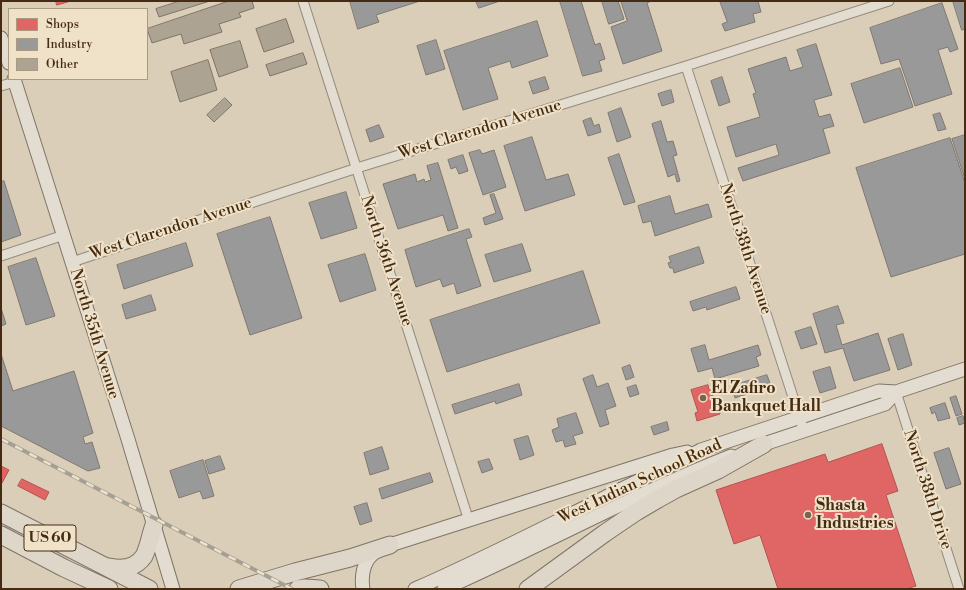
<!DOCTYPE html>
<style>
body{margin:0}
#map{position:relative;width:966px;height:590px;overflow:hidden;background:#daceb9;font-family:"Libre Bodoni",serif}
canvas{display:block}
.frame{position:absolute;inset:0;border:2px solid #452b12;pointer-events:none}
.legend{position:absolute;left:8px;top:8px;width:140px;height:72px;box-sizing:border-box;background:#efe2c9;border:1px solid #ab9980;margin:0;padding:5px 7px;list-style:none;font-size:12px;color:#452b12}
.legend li{display:flex;align-items:center;gap:8px;height:20px}
.legend b{width:20px;border:1px solid #ab9980}
</style>
<div id="map">
<canvas width="966" height="590"></canvas>
<div class="frame"></div>
<ul class="legend">
<li><b style="height:11px;background:#e06666"></b>Shops</li>
<li><b style="height:11px;background:#999"></b>Industry</li>
<li><b style="height:11px;background:#aca393"></b>Other</li>
</ul>
</div>
<script>
const g = document.querySelector('canvas').getContext('2d');
g.lineJoin = 'round';
function fill(path, color) { g.fillStyle = color; g.fill(path, 'evenodd'); }
function trace(path, color, width, dash) { g.strokeStyle = color; g.lineWidth = width; g.lineCap = dash ? 'butt' : 'round'; g.setLineDash(dash || []); g.stroke(path); }
function drawText(font, color, halo, rows, align = 'center') {
  g.font = font + ' "Libre Bodoni",serif'; g.lineWidth = 4; g.setLineDash([]); g.textBaseline = 'middle'; g.strokeStyle = halo; g.fillStyle = color; for (const [text, x, y, turn = 0] of rows) {
    g.save(); g.translate(x, y); g.rotate((+turn || 0) * Math.PI / 180); g.textAlign = isNaN(turn) ? turn : align; if (halo) g.strokeText(text, 0, 0); g.fillText(text, 0, 0); g.restore();
  }
}
const shops = new Path2D(`
 M56,1H71L57,5Z
 M708,385L709,390H711L716,406L718,405L720,414L697,421L695,413L698,412L691,390Z
 M882,444L898,491L886,495L916,586L906,589H778L760,535L734,544L716,490L825,454L828,462Z
 M1,466L9,470L2,483L1,482Z
 M22,479L49,492L45,500L18,486Z`);
const industry = new Path2D(`
 M350,1H420L376,15L379,22L358,29Z
 M476,1H500L479,8Z
 M560,1H581L595,45L600,43L605,59L599,61L602,71L583,76Z
 M602,1H618L624,19L609,24Z
 M621,1H651L647,3L662,51L623,64L611,27L627,21Z
 M720,1H758L761,12L753,14L755,22L725,31L722,24L727,22Z
 M953,1H965V29L962,30Z
 M942,3L958,49L950,52L948,47L938,50L952,94L915,106L899,59L881,64L870,28Z
 M537,21L548,56L512,68L510,61L488,68L498,99L463,110L444,51Z
 M436,40L445,69L426,75L417,46Z
 M816,44L832,95L814,100L819,117L830,114L834,126L823,129L830,153L743,181L738,168L779,155L776,144L736,157L727,127L760,117L753,94L756,93L748,69L786,57L790,71L803,67L797,50Z
 M900,68L913,107L864,123L851,84Z
 M545,77L549,89L533,94L529,82Z
 M722,77L730,102L719,106L711,81Z
 M671,90L674,102L662,106L658,94Z
 M621,108L631,137L617,142L608,113Z
 M940,113L946,129L938,131L933,115Z
 M591,118L594,126L599,124L601,132L588,136L583,121Z
 M661,121L667,142L673,141L677,155L673,156L680,181L677,182L675,174L668,177L652,124Z
 M379,125L384,137L370,142L366,130Z
 M965,135V179L952,139Z
 M532,137L546,180L568,174L575,195L525,211L504,146Z
 M950,138L965,183V254L891,277L856,168Z
 M480,150L482,154L494,150L506,187L483,195L469,153Z
 M619,154L635,202L624,205L608,158Z
 M463,155L468,171L459,174L456,167L451,169L448,160Z
 M438,163L458,228L448,231L443,215L398,229L383,184L415,174L417,182L424,179L425,182L431,180L427,166Z
 M4,181L21,235L1,242V182Z
 M346,192L357,228L321,239L309,203Z
 M494,194L503,219L485,225L483,218L496,213L490,195Z
 M670,196L675,214L708,204L712,217L655,236L651,221L643,223L638,206Z
 M270,217L302,318L250,335L217,234Z
 M469,229L472,237L466,239L481,286L457,294L454,283L443,287L440,279L416,287L405,250Z
 M186,243L193,266L124,289L117,265Z
 M522,244L531,271L494,282L485,255Z
 M699,247L704,263L674,273L673,268H670L668,263L671,262L669,257Z
 M365,254L376,290L340,302L328,265Z
 M36,258L55,316L26,325L8,267Z
 M583,271L600,323L447,372L430,320Z
 M736,287L740,299L707,310L706,307L693,311L690,302Z
 M151,295L156,310L126,319L122,305Z
 M838,306L844,323L836,325L842,345L878,333L890,370L854,381L843,348L825,353L813,314Z
 M1,308L6,324L1,326Z
 M811,327L817,344L801,349L795,332Z
 M903,334L912,365L898,370L888,339Z
 M705,345L709,360L758,345L761,355L756,357L759,366L715,379L712,368L698,372L691,349Z
 M1,354L13,391L74,371L93,433L83,437L85,444L92,442L100,468L88,471L1,426Z
 M630,365L634,377L626,380L622,368Z
 M830,367L836,388L820,393L813,372Z
 M593,375L597,387L608,383L616,406L605,410L609,424L600,427L583,379Z
 M767,375L771,386L735,398L732,386Z
 M519,384L522,395L496,404L495,401L455,414L452,405Z
 M636,385L639,394L630,397L627,388Z
 M956,396L962,414L956,416L950,398Z
 M945,403L950,418L938,421L935,412L932,414L930,408Z
 M576,413L583,433L573,436L576,444L565,447L563,440L556,442L552,430L559,427L557,419Z
 M963,416L965,423L959,425L957,418Z
 M667,422L669,430L654,435L651,427Z
 M528,436L534,455L520,460L514,440Z
 M382,447L389,469L370,475L364,453Z
 M949,448L961,484L946,489L934,453Z
 M220,456L225,469L209,474L205,461Z
 M489,459L493,469L482,473L478,462Z
 M203,460L214,496L203,499L200,491L179,498L170,471Z
 M430,473L433,482L382,499L379,489Z
 M367,503L372,521L360,525L354,507Z`);
const building = new Path2D(`
 M180,1H210L159,17L156,9Z
 M229,1H252L254,8L239,13L241,17L219,24L222,32L184,44L181,34L152,43L147,29Z
 M286,19L294,42L264,52L256,29Z
 M240,41L248,67L219,77L210,50Z
 M303,53L307,64L270,76L266,65Z
 M208,60L217,90L180,102L171,72Z
 M225,98L232,105L214,122L207,115Z`);
const street = new Path2D(`
 M303,1L469,521
 M686,66L804,431
 M1,86L15,82
 M1,256L64,235
 M72,262L357,168L686,66L889,1
 M896,392L959,589`);
const secondary = new Path2D(`
 M1,38L9,63
 M14,79L127,436L173,589
 M755,447L885,404L896,392
 M363,589C361,577 363,562 373,554C378,550 385,548 390,545L673,455L687,452
 M415,589C477,562 537,531 598,501C632,483 667,468 701,450L879,391L896,392L965,369
 M444,589C472,576 501,563 529,549C596,517 662,483 731,456`);
const highway = new Path2D(`
 M1,513L149,589
 M1,535L64,568L109,589
 M109,567C122,570 136,568 144,556C148,549 151,533 154,525
 M239,589L295,572L350,558L390,545
 M298,589L305,588L320,589
 M528,589L605,533L636,512L658,499L676,489L718,470L764,444`);
const rail = new Path2D(`
 M1,439L292,589`);
const markers = [
 [703,398,4,"#79644c"],
 [808,515,4,"#79644c"]
];
const shields = [
 [50,538,52]
];
const shieldNames = [
 ["US 60",50,538]
];
const streetNames = [
 ["West Clarendon Avenue",480,130,-17],
 ["West Clarendon Avenue",171,229,-18],
 ["North 38th Avenue",745,249,72],
 ["North 36th Avenue",386,261,72],
 ["North 35th Avenue",94,334,73],
 ["West Indian School Road",640,482,-25],
 ["North 38th Drive",927,490,72]
];
const poiNames = [
 ["El Zafiro",711,389],
 ["Bankquet Hall",711,407],
 ["Shasta",816,506],
 ["Industries",816,524]
];
fill(shops, '#e06666');
trace(shops, '#b2544d', 1);
fill(industry, '#999');
trace(industry, '#807870', 1);
fill(building, '#aca393');
trace(building, '#7f7466', 1);
trace(street, '#958b7c', 11);
trace(secondary, '#7f7466', 15);
trace(highway, '#7f7466', 19);
trace(street, '#e2dcd1', 9);
trace(secondary, '#e2dcd1', 13);
trace(highway, '#ddd6c9', 17);
trace(rail, '#a69f94', 4);
trace(rail, '#efe2c9', 2.5, [8]);
for (const [x, y, r, color] of markers) { const dot = new Path2D(); dot.arc(x, y, r, 0, 2 * Math.PI); g.fillStyle = color; g.fill(dot); trace(dot, '#efe2c9', 1.5); }
for (const [x, y, w] of shields) { const box = new Path2D(); box.roundRect(x - w / 2, y - 13, w, 26, 3); g.fillStyle = '#efe2c9'; g.fill(box); trace(box, '#452b12', 1); }
drawText('bold 15px', '#452b12', null, shieldNames);
drawText('16px', '#452b12', '#efe2c9', streetNames);
drawText('bold 16px', '#452b12', '#efe2c9', poiNames, 'left');
</script>
